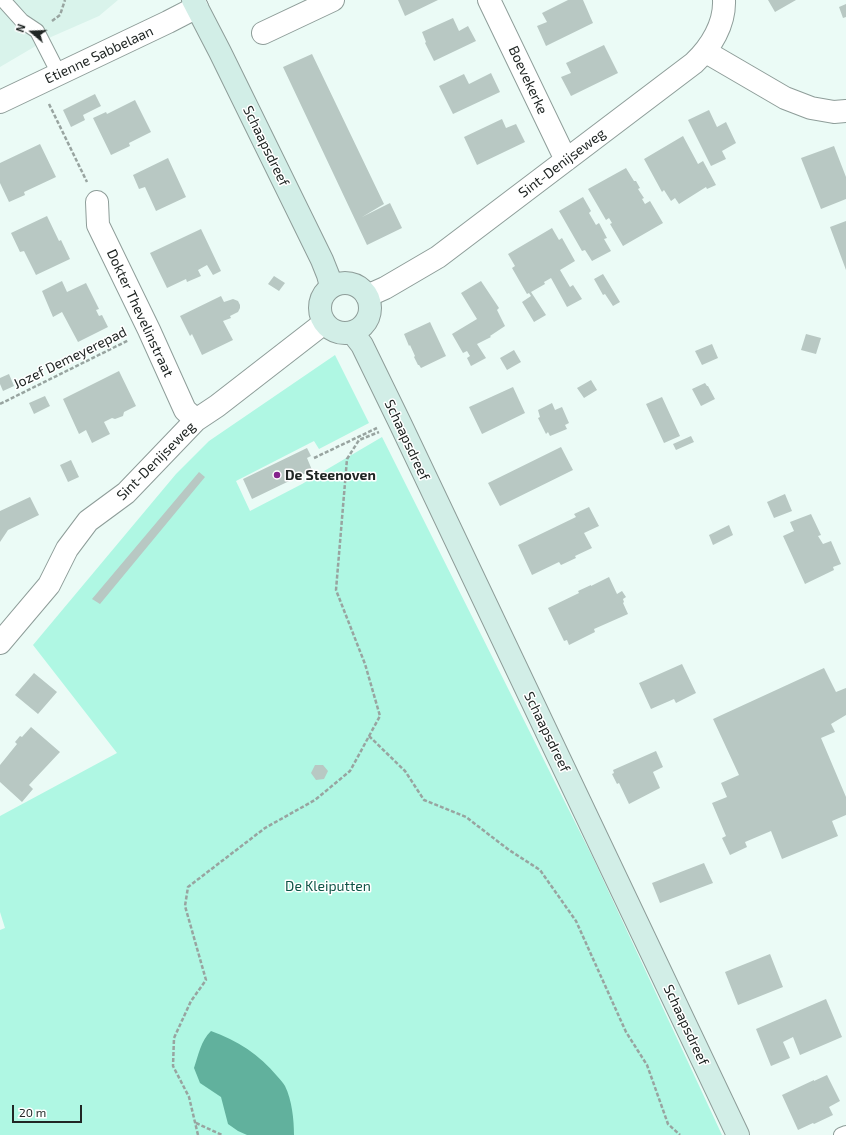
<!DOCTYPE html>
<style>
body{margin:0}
#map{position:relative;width:846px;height:1135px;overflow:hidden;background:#ebfbf6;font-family:"Exo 2",sans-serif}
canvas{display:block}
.north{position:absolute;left:12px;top:12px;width:40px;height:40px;-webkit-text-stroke:3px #fff;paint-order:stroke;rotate:289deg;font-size:11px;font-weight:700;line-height:16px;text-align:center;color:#202624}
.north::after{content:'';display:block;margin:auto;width:14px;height:18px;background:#202624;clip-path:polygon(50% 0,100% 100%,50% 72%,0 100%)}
.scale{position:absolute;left:12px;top:1105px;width:70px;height:18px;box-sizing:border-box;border:2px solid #202624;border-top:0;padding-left:5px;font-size:12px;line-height:14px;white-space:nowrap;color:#202624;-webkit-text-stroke:3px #fff;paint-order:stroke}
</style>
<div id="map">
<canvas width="846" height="1135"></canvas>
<div class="north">N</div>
<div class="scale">20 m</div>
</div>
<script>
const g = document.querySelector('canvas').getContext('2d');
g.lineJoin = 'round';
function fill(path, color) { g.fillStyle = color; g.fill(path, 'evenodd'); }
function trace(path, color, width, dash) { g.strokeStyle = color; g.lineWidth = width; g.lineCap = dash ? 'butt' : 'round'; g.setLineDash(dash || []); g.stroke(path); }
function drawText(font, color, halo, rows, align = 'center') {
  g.font = font + ' "Exo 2",sans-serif'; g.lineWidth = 3; g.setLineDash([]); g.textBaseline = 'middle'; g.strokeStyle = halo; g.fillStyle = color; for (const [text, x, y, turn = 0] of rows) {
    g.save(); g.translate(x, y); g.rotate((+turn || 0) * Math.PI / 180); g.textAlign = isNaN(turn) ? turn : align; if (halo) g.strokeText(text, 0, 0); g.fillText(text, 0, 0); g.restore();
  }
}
const built = new Path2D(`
 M0,0H118L99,16L51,37L0,67Z`);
const green = new Path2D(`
 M335,355L369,423L319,449L314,441L236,481L250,511L302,484L382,437L593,858L722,1135H0V930L5,928L0,912V816L117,753L33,645L176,474L209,441Z`);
const water = new Path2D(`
 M211,1031C237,1040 260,1055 277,1076C280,1079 283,1083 285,1086C292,1100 294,1120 294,1135H247L238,1131L228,1124L221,1097L200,1083L194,1068C198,1056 201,1040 211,1031Z`);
const building = new Path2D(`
 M398,0H438L405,16Z
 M568,0H583L593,23L546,46L537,26L547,22L542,13Z
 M768,0H796L775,12Z
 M846,4V17L843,18L839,7Z
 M453,18L459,31L468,26L476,41L434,61L425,43L426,42L422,32Z
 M604,45L618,73L571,96L561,77L571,73L566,63Z
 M312,54L384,204L362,217L390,203L402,228L367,245L283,67Z
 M491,73L500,92L453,114L439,86L464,74L469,84Z
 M95,94L101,106L83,115L85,120L71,127L63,110Z
 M135,100L151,132L129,143L130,146L111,155L93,118L106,112L107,114Z
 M709,110L717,127L726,122L736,143L722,151L726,159L711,166L688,120Z
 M502,119L506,128L516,124L525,142L477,165L464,137Z
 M683,136L698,164L703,161L716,185L707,189L706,187L679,204L675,198L671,201L664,190L662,192L644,159Z
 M40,144L56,177L24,192L25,195L9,202L0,183V163Z
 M834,146L846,177V199L821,209L801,158Z
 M168,158L186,197L156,211L145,187L139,189L133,175Z
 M626,168L634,181H636L640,188L638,189L644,198L642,199L645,204L650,201L663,223L623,246L610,224L612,223L609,218L606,220L588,189Z
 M583,197L591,211L589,213L596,225L599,223L607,238L604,239L611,251L592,261L585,250L582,251L559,211Z
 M47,216L59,241L61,240L70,259L36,275L24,251L20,252L11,233Z
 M846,221V270L830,227Z
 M552,228L559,240L562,238L575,261L560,270L570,287L573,285L582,299L567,307L551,278L544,282L545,284L531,292L546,315L534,322L522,302L531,296L529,293L527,294L512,268L515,266L508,254Z
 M201,229L221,271L213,275L207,265L198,270L201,276L187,282L186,279L167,288L150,253Z
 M603,274L620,302L613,306L605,294L603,295L594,279Z
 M274,276L285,283L279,291L268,284Z
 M62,281L67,292L86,283L99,309L96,310L99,316L102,315L108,327L78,342L62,312L53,317L42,291Z
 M481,281L499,308L497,310L505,326L490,336L491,337L477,344L486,358L471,366L467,358L470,356L467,351L463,353L452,334L477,319L461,293Z
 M221,296L224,302L233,299L238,301L240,305V308L238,312L230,316L231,318L223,321L233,340L202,355L192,334L190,336L180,316Z
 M430,322L446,356L421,368L419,365H418L414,357L415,356L410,345L409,346L404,334Z
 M806,334L821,338L816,354L801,350Z
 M712,344L718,358L702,365L695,351Z
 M514,350L521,362L507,370L500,358Z
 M119,371L136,406L124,412L123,416L115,419L112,418L104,422L110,434L92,443L86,430L79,434L63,399Z
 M9,374L14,386L3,391L0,384V378Z
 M591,380L597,390L584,398L577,388Z
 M705,383L707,386H708L715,399L701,406L692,389Z
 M513,387L525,413L482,434L469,407Z
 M45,396L50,406L34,414L29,403Z
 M662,397L680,436L664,443L646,404Z
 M552,403L555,410L562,407L569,423L565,425L567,429L550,436L548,432L546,434L538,418L540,417L538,410Z
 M691,436L694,442L676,450L673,444Z
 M561,447L573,470L500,506L488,483Z
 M307,448L311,456L307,458L312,470L252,499L243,479Z
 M71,460L79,477L68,482L60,465Z
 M199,472L205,477L100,604L92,599Z
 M785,494L792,511L774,518L767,502Z
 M30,497L39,515L8,530L0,542V511Z
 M589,507L599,526L584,533L592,548L575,556L576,558L561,565L559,562L532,575L518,545L576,517L574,514Z
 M811,514L821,535L818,536L823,544L831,541L841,564L833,567L834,570L805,584L783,536L794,531L790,522Z
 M729,525L733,535L713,545L709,535Z
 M609,577L617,594L622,591L626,597L623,599L624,602L623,603L628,614L594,629L595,632L569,645L567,640L564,641L548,608L579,593L578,591L591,585V586Z
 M682,664L696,693L676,703L674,699L651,709L639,683Z
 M824,668L836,692L846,688V715L831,724L835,732L821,738L846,797V815L832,821L838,836L782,859L771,831L745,842L747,847L730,855L722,838L726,836L712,803L727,797L721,783L739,775L713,719Z
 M34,673L57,692L38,714L15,695Z
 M31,727L60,752L29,785L33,789L22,802L0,782V765L17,744L15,742L20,736L22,737Z
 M656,751L663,767L653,772L660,788L629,804L619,783L617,784L612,774L614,773L613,770Z
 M315,765H323L328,771L324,779L316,780L311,773Z
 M704,863L713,883L660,903L652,883Z
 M770,954L783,987L738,1005L725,972Z
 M826,999L842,1037L800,1055L793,1037L783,1042L790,1058L771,1066L756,1029Z
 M827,1075L840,1101L829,1107L833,1115L814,1124L813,1123L798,1130L782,1095L814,1080V1081Z`);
const path = new Path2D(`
 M52,21L60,15L65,0
 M49,104L87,182
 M0,404L129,340
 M314,458L377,428
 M369,736L405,771L424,800L466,817L509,850L540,870L576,921L626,1032L647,1065L668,1124L680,1135
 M196,1123L222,1135
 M198,1135L189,1097L173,1066L174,1038L191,1001L206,980L185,906L188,887L265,828L315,800L350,771L380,716L365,664L336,590L347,459L359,440L379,432`);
const lane = new Path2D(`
 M3,0L22,21L37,31L59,74
 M841,1135L846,1133`);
const street = new Path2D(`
 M489,0L566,160
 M263,33L333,0
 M706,52L785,98L811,108L834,112L846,111
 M0,102L168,22L197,7
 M97,202L98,225L149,330L185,410L196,420
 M367,296L385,288L438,257L694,63C711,47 725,24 724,0
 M0,643L49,585L67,549L88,521L126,493L196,420L217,406L324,323`);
const secondary = new Path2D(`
 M193,0L220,52L322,260L328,275L331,286
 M320 308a25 25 0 1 1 50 0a25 25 0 1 1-50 0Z
 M352,332L362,345L400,423L738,1135`);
const markers = [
 [277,475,4,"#85228c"]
];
const streetNames = [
 ["Etienne Sabbelaan",99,55,-25],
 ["Boevekerke",528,80,65],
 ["Schaapsdreef",266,146,64],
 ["Sint-Denijseweg",562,163,-37],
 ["Dokter Thevelinstraat",140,313,65],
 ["Jozef Demeyerepad",70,358,-26],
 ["Schaapsdreef",407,440,65],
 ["Sint-Denijseweg",156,461,-45],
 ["Schaapsdreef",547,732,64],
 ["Schaapsdreef",686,1025,65]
];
const poiNames = [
 ["De Steenoven",285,475]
];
const parkNames = [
 ["De Kleiputten",328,886]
];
fill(built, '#d9f3eb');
fill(green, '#aff7e3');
fill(water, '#61b19d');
fill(building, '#b8c8c3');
trace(lane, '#8e9d99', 16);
trace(street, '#8e9d99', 24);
trace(secondary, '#8e9d99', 24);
trace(path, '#98a4a0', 2.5, [4, 2]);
trace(lane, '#fff', 14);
trace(street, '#fff', 22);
trace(secondary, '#d2eee7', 22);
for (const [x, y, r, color] of markers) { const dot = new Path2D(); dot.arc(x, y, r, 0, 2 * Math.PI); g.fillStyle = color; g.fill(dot); trace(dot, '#fff', 1.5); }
drawText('14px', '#202624', '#fff', streetNames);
drawText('bold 14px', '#202624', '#fff', poiNames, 'left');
drawText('14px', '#0e5345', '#fff', parkNames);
</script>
